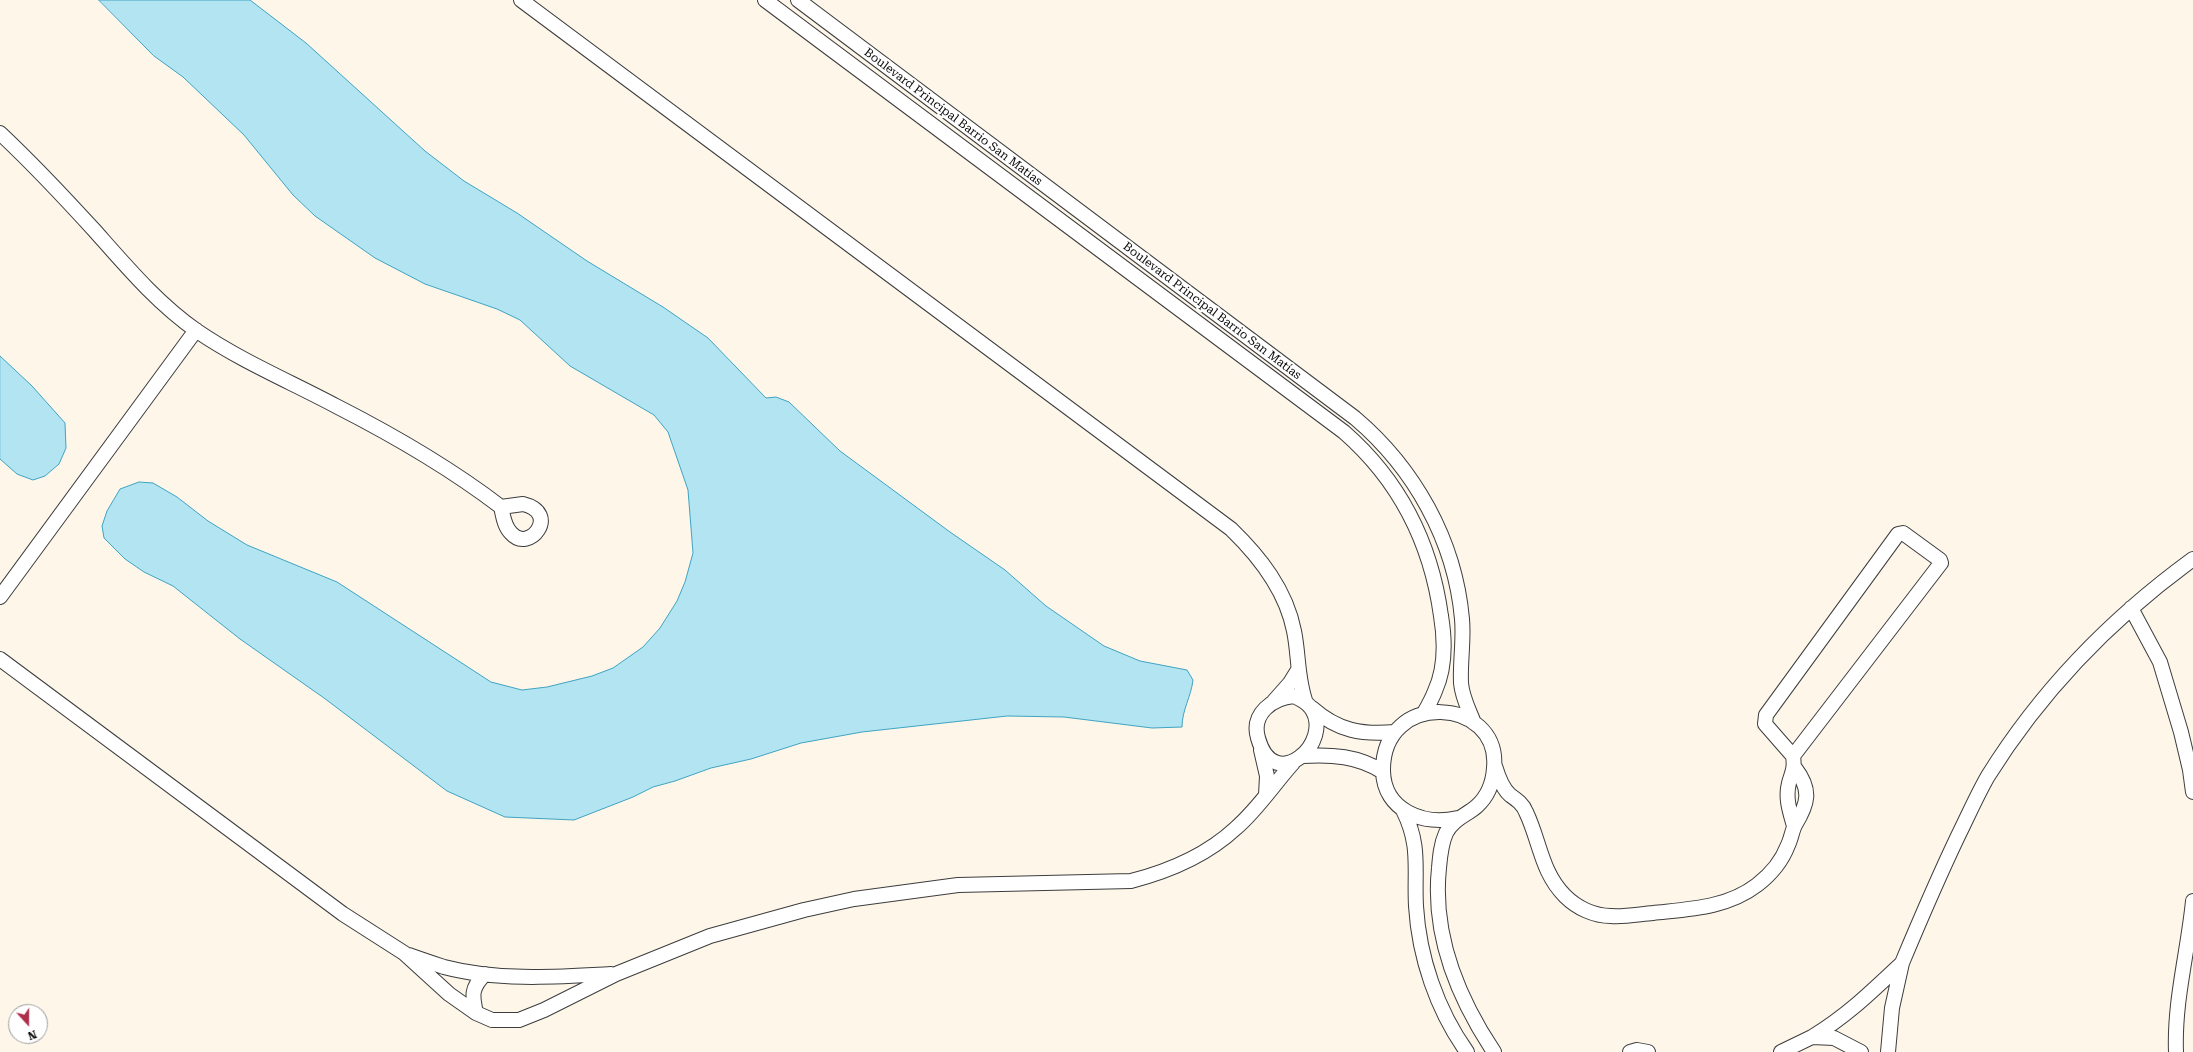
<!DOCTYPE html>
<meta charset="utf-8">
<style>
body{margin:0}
#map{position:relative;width:2193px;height:1052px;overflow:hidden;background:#fdf6e9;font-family:"Roboto Serif",serif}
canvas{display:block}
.north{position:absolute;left:8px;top:1004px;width:40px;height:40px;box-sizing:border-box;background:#fff;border:1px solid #9d9d9d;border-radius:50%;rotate:159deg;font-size:11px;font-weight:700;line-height:16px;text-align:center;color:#0a0a0a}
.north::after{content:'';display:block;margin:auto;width:14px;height:18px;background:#ae2e4a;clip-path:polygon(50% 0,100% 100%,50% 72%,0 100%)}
</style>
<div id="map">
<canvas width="2193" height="1052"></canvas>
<div class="north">N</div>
</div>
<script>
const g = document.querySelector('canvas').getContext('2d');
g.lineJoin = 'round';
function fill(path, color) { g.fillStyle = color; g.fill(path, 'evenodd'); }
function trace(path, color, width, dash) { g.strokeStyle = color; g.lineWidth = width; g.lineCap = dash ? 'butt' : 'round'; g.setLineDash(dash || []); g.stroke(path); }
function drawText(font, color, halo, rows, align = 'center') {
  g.font = font + ' "Roboto Serif",serif'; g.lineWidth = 4; g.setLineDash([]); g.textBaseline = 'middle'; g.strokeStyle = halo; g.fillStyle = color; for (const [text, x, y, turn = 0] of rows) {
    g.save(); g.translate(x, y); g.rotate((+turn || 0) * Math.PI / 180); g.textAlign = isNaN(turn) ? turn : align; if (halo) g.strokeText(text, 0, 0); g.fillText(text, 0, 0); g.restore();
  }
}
const water = new Path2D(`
 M99,0H250L306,43L425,151L464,181L517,213L587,261L663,307L708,338L766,398L776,397L789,402L840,451L950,532L1005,570L1046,606L1104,646L1140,661L1187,670L1193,680C1191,697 1182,710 1182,727L1152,728L1064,717L1007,716L862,732L801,743L751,759L711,768L675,781L653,787L633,797L574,820L505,817L447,791L324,698L240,639L173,586L144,572L125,559L104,538L102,526L107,511L120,489L139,482L153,483L177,497L208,521L247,545L337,582L491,682L522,690L547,687L592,676L613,668L643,647L660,628L677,601L685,582L693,553L688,490L668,432L654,415L570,366L520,320L497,309L425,284L375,258L315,216L293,195L244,135L183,77L154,56Z
 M0,356L32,386L65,423L66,448L59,464L45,476L33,480L17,474L0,459Z`);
const street = new Path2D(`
 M521,0L1231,529C1260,557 1286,590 1294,631C1299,655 1297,679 1306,703
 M765,0L1344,432C1400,481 1431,543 1441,616C1445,640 1445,669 1435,691C1432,699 1428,706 1424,713
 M798,0L1355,418C1414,468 1455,540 1462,619C1464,640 1460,661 1461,683C1462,697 1469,710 1474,723
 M0,133C33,164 64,197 95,231C126,266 158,304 197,331C241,361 289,381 336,406C393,435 450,468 501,507
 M523,504C561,513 529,554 511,533C504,526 503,515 501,507Z
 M0,597L196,330
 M2131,608L2160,662L2181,732L2190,770L2193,792
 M0,659L343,914L404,953L449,994L476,1013L492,1020H519L544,1010L616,974L710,936L804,910L854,899L958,885L1131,881C1170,871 1206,856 1236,828C1258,809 1274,784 1293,763
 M1294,696C1300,699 1307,702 1311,708C1335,742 1274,796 1258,738C1251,714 1272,698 1294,696Z
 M1274,701L1290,683L1298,670
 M1312,708C1338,731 1362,735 1395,732
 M1261,750L1267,776L1266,795
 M1302,756C1331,754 1359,756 1383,772
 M1793,756L1765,724L1766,715L1898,534L1903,533L1940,560L1941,563L1793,756C1795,769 1792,772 1789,783C1785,798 1790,812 1794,826
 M1495,766C1498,776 1502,788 1510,795C1517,800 1523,804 1526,812C1540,841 1541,872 1565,896C1577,908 1594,916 1611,916C1625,917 1640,914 1653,913C1689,909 1727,908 1757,885C1770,875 1782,861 1788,845C1791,839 1792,831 1795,825C1808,804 1812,790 1795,768
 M1403,810C1421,846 1414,868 1416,906C1419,957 1437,1010 1467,1052
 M1458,818C1424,826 1384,811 1383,771C1382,689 1501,697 1494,768C1493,783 1488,796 1477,806C1467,815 1453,819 1446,833C1441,844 1440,856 1439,868C1432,934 1458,998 1494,1052
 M409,955C420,959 432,963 444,967C497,981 556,977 611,974
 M1902,963C1920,920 1938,878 1958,836C1968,816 1977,795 1988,776C2041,691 2112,618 2193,559
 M476,1013C472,995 471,988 485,974
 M1812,1037C1848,1015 1871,992 1902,963L1892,1008L1888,1052
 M1630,1052L1637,1050L1648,1052
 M1781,1052L1812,1037L1834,1038L1861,1052
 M2176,1052C2174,1001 2188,952 2193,901`);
const streetNames = [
 ["Boulevard Principal Barrio San Matías",953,117,37],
 ["Boulevard Principal Barrio San Matías",1212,311,37]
];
fill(water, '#b2e4f1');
trace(water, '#3fa3c2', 1);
trace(street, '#3d3d3d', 16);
trace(street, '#fff', 14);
drawText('12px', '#0a0a0a', '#fff', streetNames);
</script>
